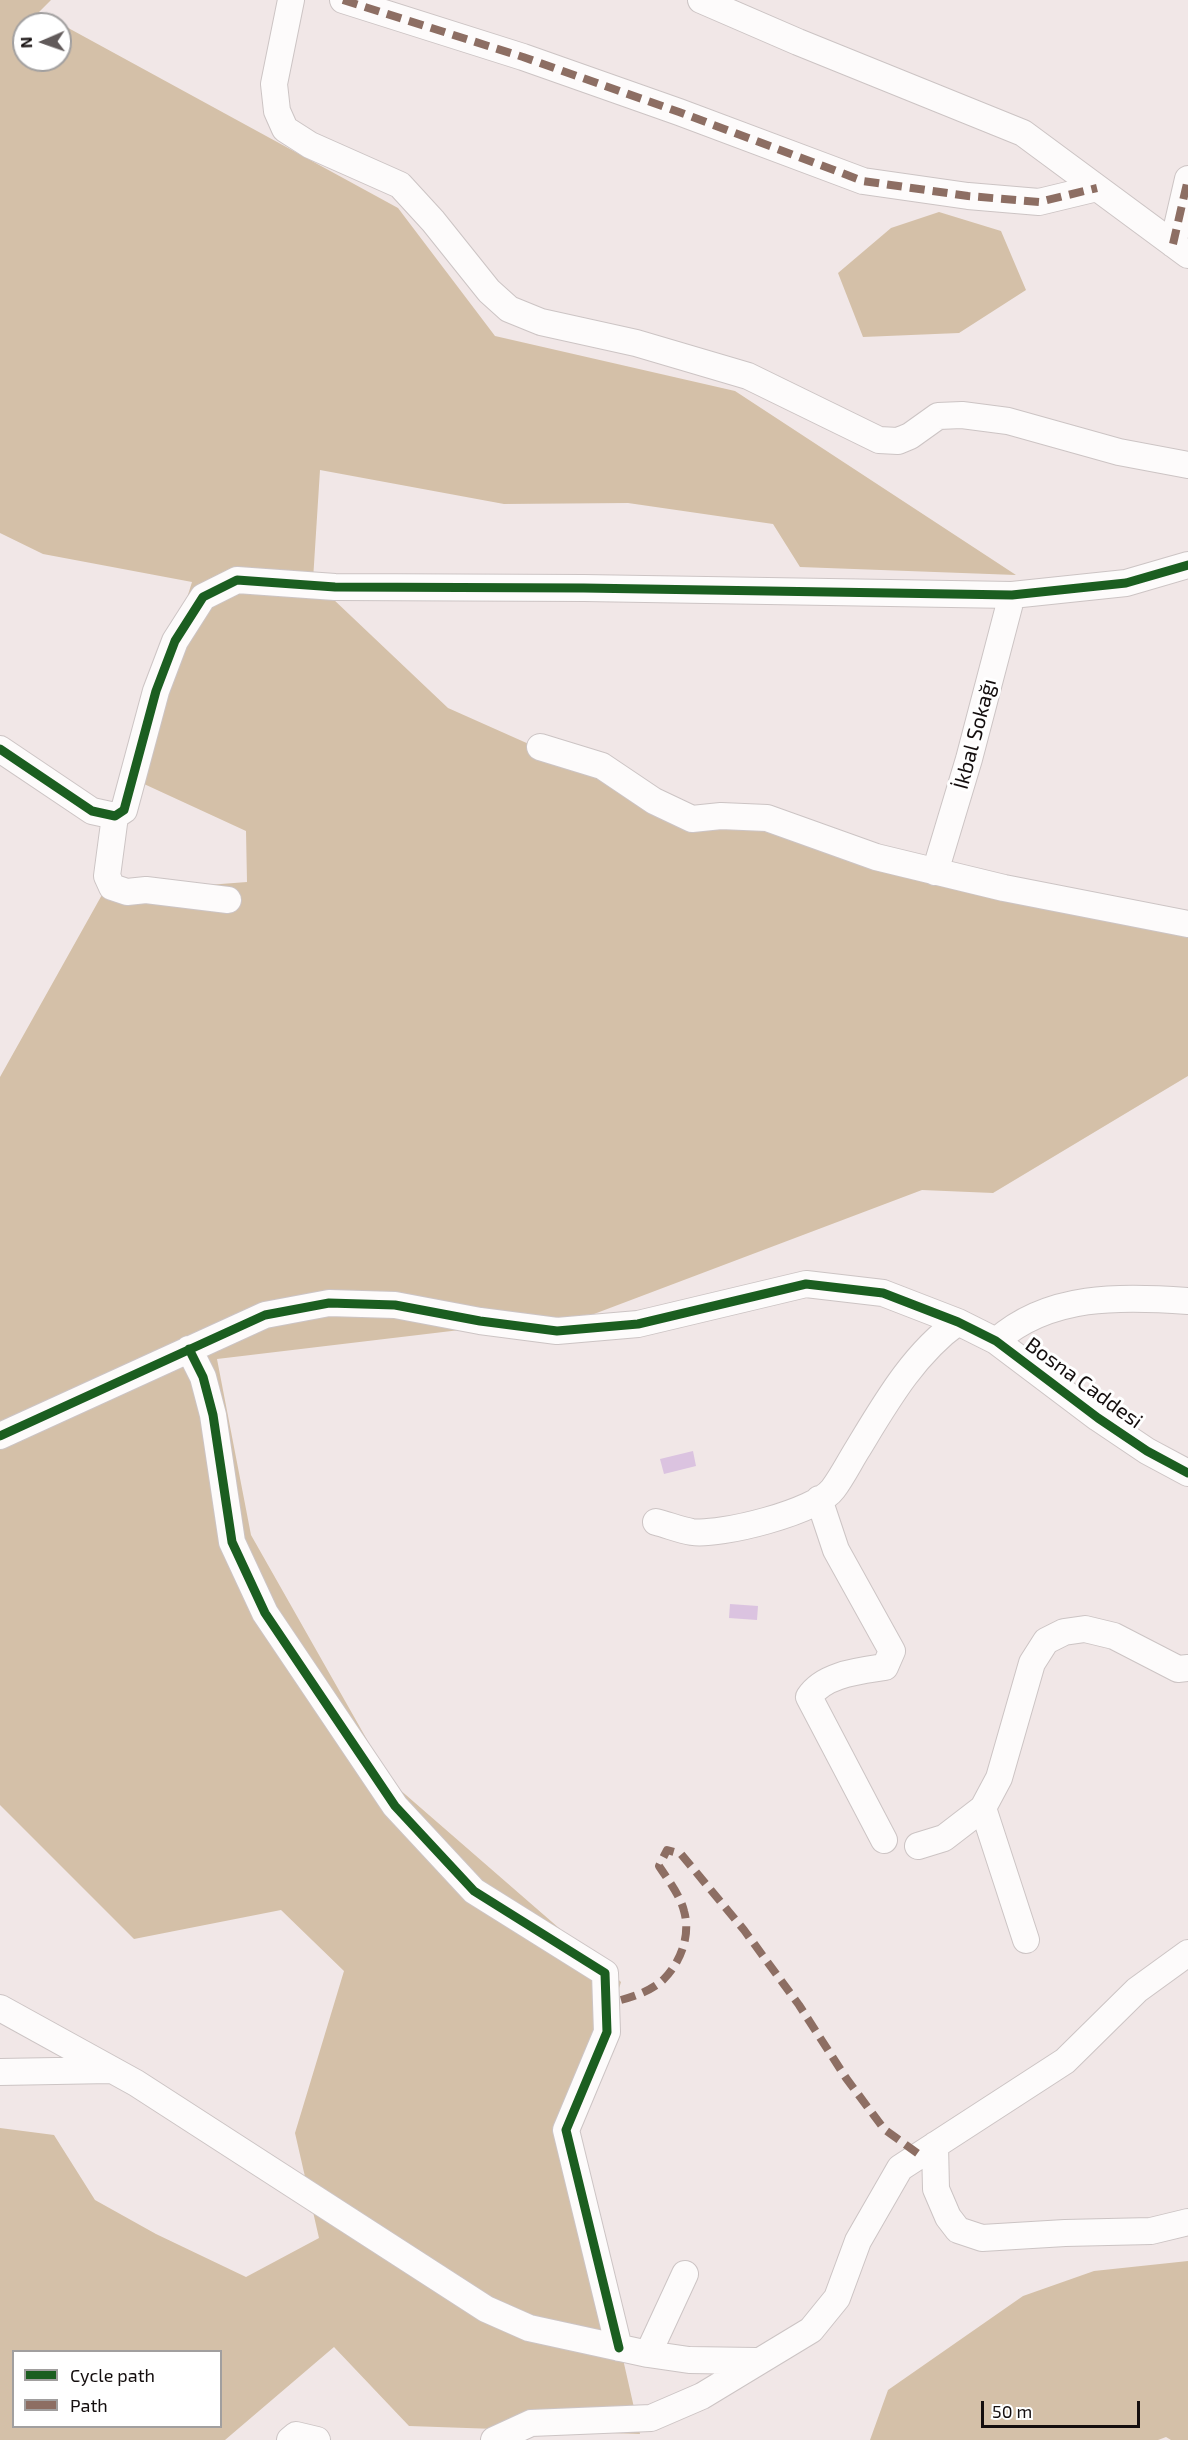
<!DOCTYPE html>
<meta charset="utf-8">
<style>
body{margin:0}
#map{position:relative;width:1188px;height:2440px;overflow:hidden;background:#f1e7e7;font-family:"Exo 2",sans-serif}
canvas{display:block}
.legend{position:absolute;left:12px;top:2350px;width:210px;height:78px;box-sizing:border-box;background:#fff;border:2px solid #a19f9f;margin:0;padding:8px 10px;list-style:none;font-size:18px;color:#140e0e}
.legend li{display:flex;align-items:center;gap:12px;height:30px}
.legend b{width:30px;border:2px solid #a19f9f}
.north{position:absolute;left:12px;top:12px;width:60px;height:60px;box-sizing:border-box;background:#fff;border:2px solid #a19f9f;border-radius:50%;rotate:268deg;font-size:16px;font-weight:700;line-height:24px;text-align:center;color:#140e0e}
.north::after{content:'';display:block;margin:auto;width:21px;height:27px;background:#615a5a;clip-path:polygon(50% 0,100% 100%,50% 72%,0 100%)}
.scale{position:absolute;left:981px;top:2401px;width:159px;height:27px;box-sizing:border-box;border:3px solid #140e0e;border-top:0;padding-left:8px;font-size:18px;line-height:21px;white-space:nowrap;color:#140e0e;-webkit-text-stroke:4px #fff;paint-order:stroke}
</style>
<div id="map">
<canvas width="1188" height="2440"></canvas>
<ul class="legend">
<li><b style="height:8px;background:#1b5e20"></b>Cycle path</li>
<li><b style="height:8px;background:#8d6e63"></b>Path</li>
</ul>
<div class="north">N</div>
<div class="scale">50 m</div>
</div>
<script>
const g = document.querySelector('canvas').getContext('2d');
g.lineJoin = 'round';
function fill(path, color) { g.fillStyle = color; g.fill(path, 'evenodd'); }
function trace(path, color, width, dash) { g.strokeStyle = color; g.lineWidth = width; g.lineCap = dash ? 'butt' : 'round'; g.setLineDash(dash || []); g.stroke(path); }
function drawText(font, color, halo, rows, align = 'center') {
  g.font = font + ' "Exo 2",sans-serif'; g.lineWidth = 6; g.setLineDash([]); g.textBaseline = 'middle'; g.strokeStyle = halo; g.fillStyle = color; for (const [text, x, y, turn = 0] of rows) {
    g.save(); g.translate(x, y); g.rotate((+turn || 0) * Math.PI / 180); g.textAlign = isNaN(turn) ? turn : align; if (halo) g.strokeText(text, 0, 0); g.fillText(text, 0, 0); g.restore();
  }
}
const forest = new Path2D(`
 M0,0H51L39,12L398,208L495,336L735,391L1016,575L800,567L773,524L628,503L504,504L320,470L313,580L448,708L668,806L1188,926V1076L993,1193L922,1190L594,1314L217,1359L251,1535L391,1782L621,1982L573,2139L640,2434L409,2426L334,2347L225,2440H0V2128L54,2135L95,2200L156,2234L246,2277L319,2238L295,2133L344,1971L281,1910L134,1939L0,1805V1077L103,893L247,882L246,831L131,778L192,582L43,554L0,533ZM24,24H60V60H24ZM14,2352H220V2426H14Z
 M939,212L1001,231L1026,290L959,333L863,337L838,273L891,228Z
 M1188,2261V2440H1171L1166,2437L1158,2440H870L888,2390L1023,2296L1094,2271Z`);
const water = new Path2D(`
 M693,1451L696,1466L664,1474L660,1459Z
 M730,1604L758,1606L757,1620L729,1618Z`);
const street = new Path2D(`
 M291,0L274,84L277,111L285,129L310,145L400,185L433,221L489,291L509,309L541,322L636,343L748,376L879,440L898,441L910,436L938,416L962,415L1008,421L1119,452L1188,465
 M343,0L523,57L679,112L863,181L968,196L1039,202L1097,188
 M701,0L798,42L1023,133L1188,255
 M1173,244L1188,179
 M540,747L602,766L654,801L692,819L721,816L767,818L876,857L1004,888L1188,924
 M0,749L92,811L115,816L124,810L156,691L175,641L203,597L237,580L335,587L584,588L1012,595L1126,583L1188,565
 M115,816L107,876L112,887L127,892L146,890L228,900
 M935,872L969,759L1012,595
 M996,1341C1049,1294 1121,1296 1188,1301
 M189,1349L203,1377L213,1415L232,1542L265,1613L395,1806L474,1891L605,1973L607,2032L566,2130L619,2348
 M0,1436L265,1315L329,1303L395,1305L480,1321L557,1331L638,1324L806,1284L883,1293L958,1322L996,1341L1098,1418L1147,1451L1188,1473
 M819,1499L836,1550L892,1651L885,1667C860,1671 824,1674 809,1697L884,1840
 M656,1522C668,1525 680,1530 692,1532C720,1536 816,1512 833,1489C842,1477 849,1463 857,1450C885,1404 913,1354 958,1322
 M983,1808L1026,1940
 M918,1846L944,1838L983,1808L999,1778L1032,1663L1046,1641L1064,1632L1085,1629L1114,1636L1178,1669L1188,1668
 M0,2008L136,2083L486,2309L529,2328L648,2354L689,2360L756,2361
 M0,2072L111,2070
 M935,2145L936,2189L948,2217L958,2230L982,2238L1065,2233L1151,2231L1188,2222
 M648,2354L685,2274
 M290,2440L296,2435L317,2440
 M494,2440L531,2423L651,2418L702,2396L811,2330L837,2298L858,2241L900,2168L1065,2061L1137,1990L1188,1953`);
const quiet = new Path2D(`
 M343,0L523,57L679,112L863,181L968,196L1039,202L1097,188
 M1173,244L1188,179
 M621,2000C636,1996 652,1990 663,1980C681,1962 691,1935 684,1911C680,1895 668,1880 659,1866L667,1850L681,1854L744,1930L799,2005L846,2078L884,2129L920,2155`);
const cycleway = new Path2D(`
 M0,749L92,811L115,816L124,810L156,691L175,641L203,597L237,580L335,587L584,588L1012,595L1126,583L1188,565
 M189,1349L203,1377L213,1415L232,1542L265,1613L395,1806L474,1891L605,1973L607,2032L566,2130L619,2348
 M0,1436L265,1315L329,1303L395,1305L480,1321L557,1331L638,1324L806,1284L883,1293L958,1322L996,1341L1098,1418L1147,1451L1188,1473`);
const streetNames = [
 ["İkbal Sokağı",975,734,-75],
 ["Bosna Caddesi",1084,1383,36]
];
fill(forest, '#d4c0a8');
fill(water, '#dbc3e0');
trace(street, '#ccc4c4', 28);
trace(street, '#fdfbfb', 26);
trace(quiet, '#8d6e63', 8, [15, 8]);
trace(cycleway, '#1b5e20', 9);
drawText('21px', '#140e0e', '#fff', streetNames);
</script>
